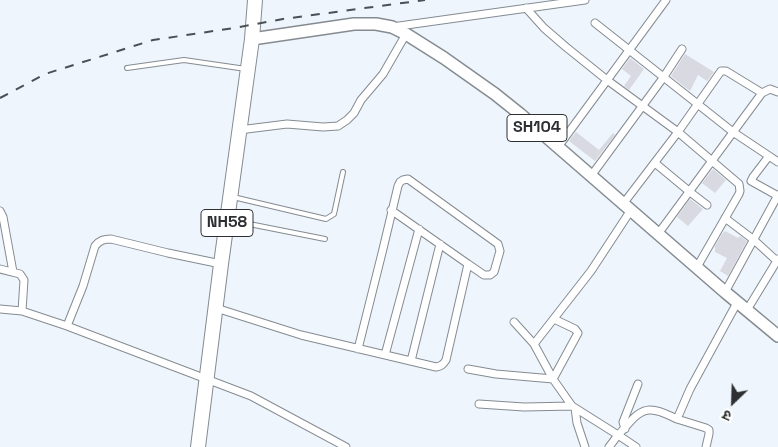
<!DOCTYPE html>
<meta charset="utf-8">
<style>
body{margin:0}
#map{position:relative;width:778px;height:447px;overflow:hidden;background:#eef5fc;font-family:"Space Grotesk","Noto Sans Devanagari",sans-serif}
canvas{display:block}
.north{position:absolute;left:708px;top:377px;width:50px;height:50px;-webkit-text-stroke:4px #fff;paint-order:stroke;rotate:204deg;font-size:14px;font-weight:700;line-height:20px;text-align:center;color:#2d2f32}
.north::after{content:'';display:block;margin:auto;width:18px;height:22px;background:#2d2f32;clip-path:polygon(50% 0,100% 100%,50% 72%,0 100%)}
</style>
<div id="map">
<canvas width="778" height="447"></canvas>
<div class="north">उ</div>
</div>
<script>
const g = document.querySelector('canvas').getContext('2d');
g.lineJoin = 'round';
function fill(path, color) { g.fillStyle = color; g.fill(path, 'evenodd'); }
function trace(path, color, width, dash) { g.strokeStyle = color; g.lineWidth = width; g.lineCap = dash ? 'butt' : 'round'; g.setLineDash(dash || []); g.stroke(path); }
function drawText(font, color, halo, rows, align = 'center') {
  g.font = font + ' "Space Grotesk",sans-serif'; g.lineWidth = 4.5; g.setLineDash([]); g.textBaseline = 'middle'; g.strokeStyle = halo; g.fillStyle = color; for (const [text, x, y, turn = 0] of rows) {
    g.save(); g.translate(x, y); g.rotate((+turn || 0) * Math.PI / 180); g.textAlign = isNaN(turn) ? turn : align; if (halo) g.strokeText(text, 0, 0); g.fillText(text, 0, 0); g.restore();
  }
}
const building = new Path2D(`
 M685,54L714,72L707,81L698,75L690,91L671,76Z
 M630,58L644,69L629,90L624,86L631,76L622,69Z
 M576,132L599,150L613,133L615,135L595,161L569,141Z
 M713,169L726,180L715,193L702,183Z
 M690,199L703,209L688,226L677,217Z
 M725,231L738,238L740,236L747,241L728,276L720,271L727,258L715,252V246L722,234Z`);
const lane = new Path2D(`
 M127,68L184,60L246,69
 M233,197L326,219L334,214L343,172
 M229,220L325,239`);
const street = new Path2D(`
 M526,8L544,28L566,47L607,80L678,132L739,184L740,191L739,194L697,267
 M595,23L733,132L769,156L753,177L751,181L778,196
 M392,27L585,0
 M239,130L287,124L323,127L338,126L347,120L354,113L361,100L383,74L406,34
 M558,147L666,0
 M769,156L778,162
 M655,163L690,192L707,205
 M591,176L663,78L682,49
 M623,204L678,132L721,71H726L762,93
 M0,211L3,217L13,272
 M725,218L754,240L778,262
 M658,234L762,93L770,89L778,92
 M0,269L20,274L24,280L22,311
 M725,292L778,195
 M216,308L301,335L436,367C441,366 443,365 446,360L468,264L391,210
 M0,309L22,311L67,326L251,396L346,447
 M747,310L778,259
 M514,322L534,344L553,379L572,406L618,435L609,447
 M67,326L83,286L95,246C100,240 104,239 111,239L168,253L221,264
 M534,344L591,271L631,210
 M358,349L383,249L398,186L400,182L403,180L408,179L498,244L500,251L494,272L490,275H484L468,264
 M385,355L419,229
 M411,361L440,244
 M468,369L496,374L553,379L578,333L575,329L554,319
 M479,404L524,407L572,406
 M575,408L577,423L585,447
 M677,419L706,428L709,430V434L706,447
 M625,429L623,422L625,417L638,384
 M636,447L618,435C627,427 637,409 651,410C660,410 670,416 677,419L690,389L738,301`);
const primary = new Path2D(`
 M252,39L354,24H376L392,27L406,34L444,58L495,94L520,114L725,292L778,336`);
const highway = new Path2D(`
 M198,447L221,264L252,39L255,0`);
const rail = new Path2D(`
 M0,98L45,74L153,40L234,28L283,19L425,0`);
const shields = [
 [537,128,60],
 [227,223,52]
];
const shieldNames = [
 ["SH104",537,128],
 ["NH58",227,223]
];
fill(building, '#d9d9e1');
trace(lane, '#858b91', 6);
trace(street, '#858b91', 9);
trace(primary, '#858b91', 14);
trace(highway, '#858b91', 16);
trace(lane, '#fff', 4);
trace(street, '#fff', 7);
trace(primary, '#fff', 11);
trace(highway, '#fff', 14);
trace(rail, '#4c4f53', 2, [9, 9]);
for (const [x, y, w] of shields) { const box = new Path2D(); box.roundRect(x - w / 2, y - 13.5, w, 27, 4); g.fillStyle = '#fff'; g.fill(box); trace(box, '#2d2f32', 1); }
drawText('bold 16px', '#2d2f32', null, shieldNames);
</script>
